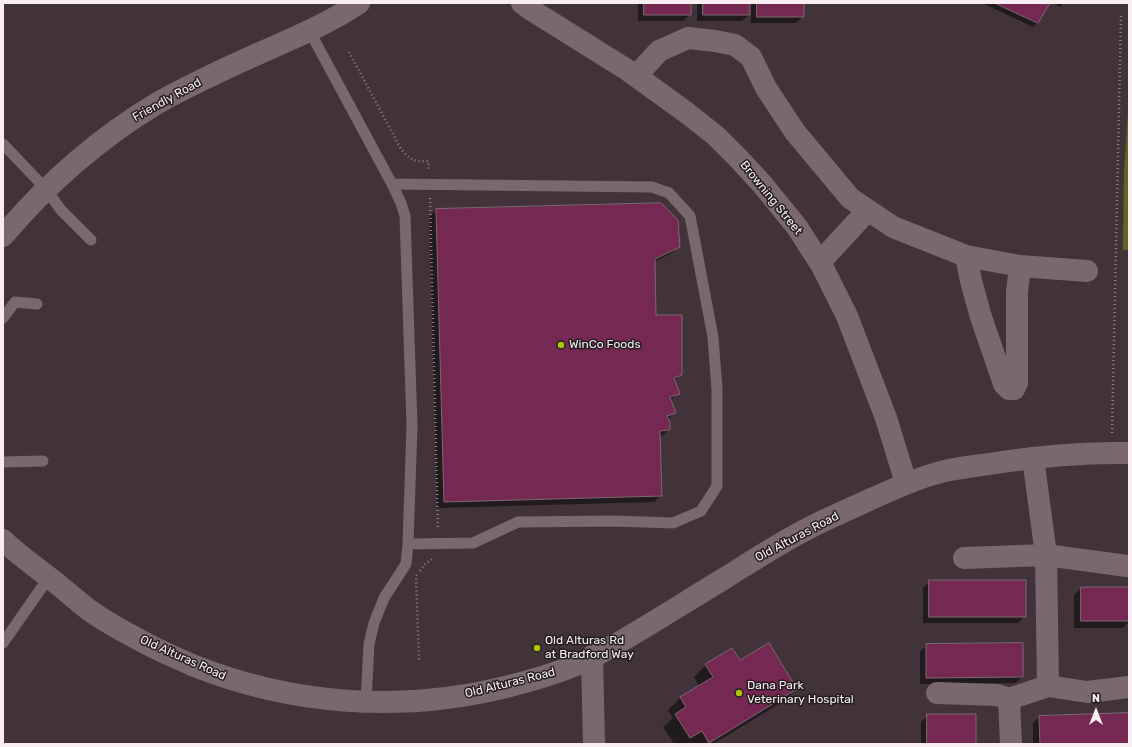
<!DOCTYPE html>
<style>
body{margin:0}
#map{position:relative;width:1132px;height:747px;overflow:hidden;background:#413339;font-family:Rubik,sans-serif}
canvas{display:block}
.frame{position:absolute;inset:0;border:4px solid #f8eef2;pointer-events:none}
.north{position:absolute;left:1076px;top:691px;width:40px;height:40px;-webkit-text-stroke:3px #231d20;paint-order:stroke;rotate:0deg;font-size:11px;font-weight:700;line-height:16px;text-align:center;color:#f8eef2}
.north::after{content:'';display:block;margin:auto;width:14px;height:18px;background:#f8eef2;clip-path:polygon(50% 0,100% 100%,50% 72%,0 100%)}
</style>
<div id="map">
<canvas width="1132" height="747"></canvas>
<div class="frame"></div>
<div class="north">N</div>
</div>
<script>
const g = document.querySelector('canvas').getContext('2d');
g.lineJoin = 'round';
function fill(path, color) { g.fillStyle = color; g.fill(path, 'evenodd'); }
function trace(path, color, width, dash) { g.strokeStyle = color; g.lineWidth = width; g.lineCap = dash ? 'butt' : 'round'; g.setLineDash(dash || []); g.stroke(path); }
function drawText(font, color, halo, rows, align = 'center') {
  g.font = font + ' Rubik,sans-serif'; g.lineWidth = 3; g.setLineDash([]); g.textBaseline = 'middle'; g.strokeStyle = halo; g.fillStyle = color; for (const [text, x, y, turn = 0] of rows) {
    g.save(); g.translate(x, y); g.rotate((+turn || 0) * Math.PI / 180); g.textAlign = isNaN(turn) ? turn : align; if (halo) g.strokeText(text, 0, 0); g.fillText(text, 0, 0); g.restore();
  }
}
const forest = new Path2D(`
 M1129,95V250H1123L1124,173Z`);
const shadow = new Path2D(`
 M638,3H690V15L683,21H638Z
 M697,3H803V16L796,23H751V13L742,21H697Z
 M982,3H1049L1038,23L1033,27Z
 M1053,3H1064L1060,7Z
 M436,210L679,246L672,253L654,262L655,316L681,374L674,381L679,393L671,400L675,412L667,420L669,430L662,436L659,437L661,496L654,502L437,508L429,217Z
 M930,581L1025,616L1018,623H923V588Z
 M1081,588H1129V621L1123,628H1074V595Z
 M927,645L1022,677L1015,683L920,684V652Z
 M740,662L796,689L784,701L713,744H691L690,742L686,744H674L663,727L673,718L668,710L680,698L699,686L694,677L706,665Z
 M1129,714V744H1033V723L1039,717Z
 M928,715L975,744H921V722Z`);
const building = new Path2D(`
 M644,3H691V15H644Z
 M703,3H750V15H703Z
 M757,3H804V17H757Z
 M995,3H1050L1038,23Z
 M661,203L678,220L680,247L655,259L656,315H682V375L674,378L680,394L670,397L676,413L667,416L670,423V430L660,431L662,496L444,502L436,209Z
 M929,580H1026V617H929Z
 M1081,587H1129V621H1081Z
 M769,643L797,689L709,743L702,731L690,738L675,714L686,707L680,697L713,677L705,664L732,648L740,660Z
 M1023,643V677L926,678V644Z
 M1129,713V744H1040L1039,716Z
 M927,714H976V744H927Z`);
const path = new Path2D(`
 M349,52L401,149C410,160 414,162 428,161L429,171
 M430,198L438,530
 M1112,433L1121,14
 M420,571L424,565L432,559
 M417,575L416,576L419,661`);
const lane = new Path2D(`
 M309,30L392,184L401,203L405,216L412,426L408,544L406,564L384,598L374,623L369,644L366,702
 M3,144L46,189L61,210L91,240
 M392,184L652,187L669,193L690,216L713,337L717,389V486L701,511L673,523L614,521L518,522L473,543L408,544
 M3,318L15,302L37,304
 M3,462L43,461
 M3,643L49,577`);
const street = new Path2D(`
 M636,76L659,51L688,38L715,41L735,45L751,57L766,88L795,132L850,198L893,227L966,256L971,281L981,317L1004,384L1009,389H1014L1017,383V292L1020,266
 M966,256L1020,266L1087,271
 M820,262L868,210
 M1033,458L1046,555L1048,686
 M964,558L1046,555L1127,566
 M592,656L594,744
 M937,693L997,695L1009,699L1048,686L1087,692L1129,687
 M1009,699L1011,744`);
const secondary = new Path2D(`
 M522,3L533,11L629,71L687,113L716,136L739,159L762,184L797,227L822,266L847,316L886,418L906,483
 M3,236C46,185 98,139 156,104C180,90 206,78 231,66C274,46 320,29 359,3
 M3,540C18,555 35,566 51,579C64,589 76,600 89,610C107,623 128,634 147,644C162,652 177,658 192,665C292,705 401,713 506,687C530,681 554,674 576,665C593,658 609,648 625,639C659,619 692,598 725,578C754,560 784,540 815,525C833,516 852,508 871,499C892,490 912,480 934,474C949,469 966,467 982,465C1031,457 1080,452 1129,453`);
const markers = [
 [561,345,4,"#afc507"],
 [537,648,4,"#afc507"],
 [739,693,4,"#afc507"]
];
const streetNames = [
 ["Friendly Road",167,100,-29],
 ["Browning Street",771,198,51],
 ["Old Alturas Road",797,537,-28],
 ["Old Alturas Road",183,658,24],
 ["Old Alturas Road",510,683,-14]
];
const poiNames = [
 ["WinCo Foods",569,345],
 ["Old Alturas Rd",545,641],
 ["at Bradford Way",545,655],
 ["Dana Park",747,686],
 ["Veterinary Hospital",747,700]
];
fill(forest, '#5c6720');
fill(shadow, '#0007');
fill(building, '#752852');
trace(building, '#7b6a71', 1);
trace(path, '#8e8187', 2.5, [1, 3]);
trace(lane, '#79686f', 11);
trace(street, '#79686f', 22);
trace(secondary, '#79686f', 22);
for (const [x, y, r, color] of markers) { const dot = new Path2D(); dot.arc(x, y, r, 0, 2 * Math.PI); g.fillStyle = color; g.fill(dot); trace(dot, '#231d20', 1.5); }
drawText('12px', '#f8eef2', '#231d20', streetNames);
drawText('12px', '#f8eef2', '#231d20', poiNames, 'left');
</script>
